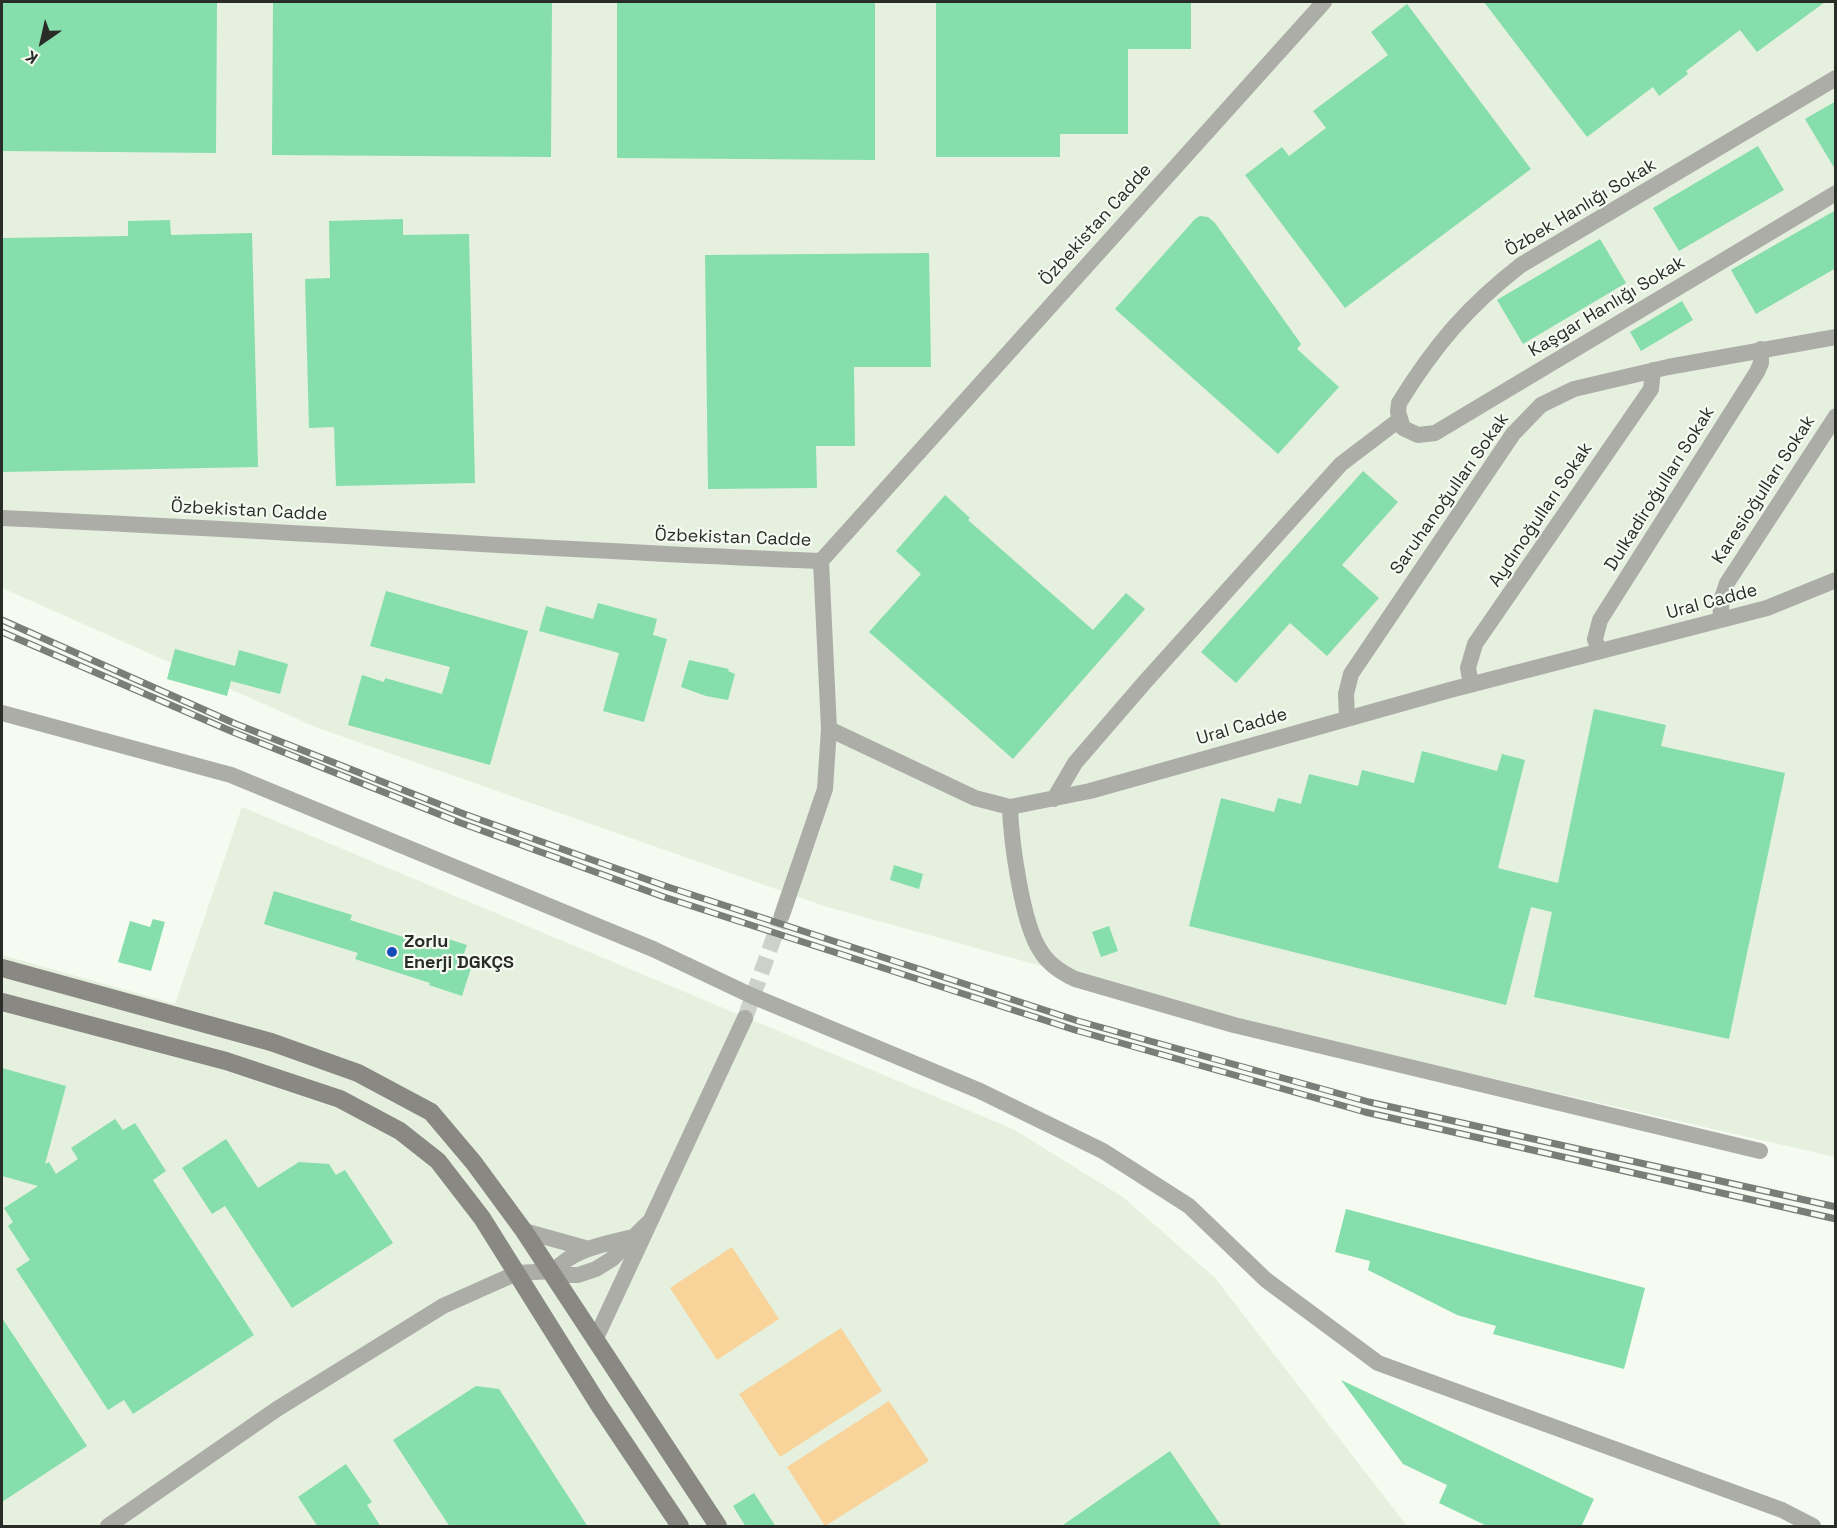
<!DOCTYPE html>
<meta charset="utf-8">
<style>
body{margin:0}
#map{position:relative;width:1837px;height:1528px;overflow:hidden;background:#f5fbf1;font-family:"Space Grotesk",sans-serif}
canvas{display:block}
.frame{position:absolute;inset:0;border:3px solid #2a2c28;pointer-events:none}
.north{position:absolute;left:12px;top:12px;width:60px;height:60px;-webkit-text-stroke:4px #f5fbf1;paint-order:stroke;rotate:214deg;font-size:16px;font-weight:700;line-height:24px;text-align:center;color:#2a2c28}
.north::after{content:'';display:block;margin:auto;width:21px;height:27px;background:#2a2c28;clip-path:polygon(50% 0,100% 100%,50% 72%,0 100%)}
</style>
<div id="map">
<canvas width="1837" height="1528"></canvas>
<div class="frame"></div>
<div class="north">K</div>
</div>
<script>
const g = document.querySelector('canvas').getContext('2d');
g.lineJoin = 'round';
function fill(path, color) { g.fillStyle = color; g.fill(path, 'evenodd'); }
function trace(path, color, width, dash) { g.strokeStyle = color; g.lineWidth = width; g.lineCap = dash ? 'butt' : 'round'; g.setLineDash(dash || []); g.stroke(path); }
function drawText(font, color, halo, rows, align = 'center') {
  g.font = font + ' "Space Grotesk",sans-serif'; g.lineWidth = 4.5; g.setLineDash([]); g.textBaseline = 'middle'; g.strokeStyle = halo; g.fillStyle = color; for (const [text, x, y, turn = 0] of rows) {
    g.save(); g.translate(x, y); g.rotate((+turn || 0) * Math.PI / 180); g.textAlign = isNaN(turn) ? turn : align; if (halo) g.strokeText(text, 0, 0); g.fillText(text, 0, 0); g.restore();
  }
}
const built = new Path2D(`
 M2,2H1835V1157L1233,1019L824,906L318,728L2,588Z
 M242,807L1013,1129L1123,1197L1215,1278L1407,1526H2V955L175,1004Z`);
const green = new Path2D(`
 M732,1247L779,1319L717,1360L670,1288Z
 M841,1328L882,1391L780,1457L739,1394Z
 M889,1401L929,1461L825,1526L787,1467Z`);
const building = new Path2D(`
 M2,2H217L216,153L2,151Z
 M273,2H552L551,157L272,155Z
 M617,2H875V160L617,158Z
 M936,2H1191V49H1128V134H1060V157H936Z
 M1484,2H1825L1757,52L1740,30L1686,71L1688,74L1659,96L1653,87L1587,137Z
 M1407,4L1531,169L1345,308L1245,175L1282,147L1289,156L1326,128L1313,111L1388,55L1371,32Z
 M1836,101V171L1805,119Z
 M1758,146L1784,190L1679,251L1653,208Z
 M1836,210V268L1756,314L1731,270Z
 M1200,216L1208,217L1215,223L1301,344L1297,349L1339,387L1278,454L1115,309L1195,219Z
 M403,219V235L469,234L475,483L336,486L334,427L309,428L305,279L330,278L329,221Z
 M170,220L171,235L252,233L258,467L2,472V238L128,236V221Z
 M1600,239L1626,283L1523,344L1497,300Z
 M929,253L931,367H854L855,446H816L817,488L708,489L705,255Z
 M1682,301L1693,320L1641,351L1630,332Z
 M1363,471L1398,502L1342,565L1379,598L1327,656L1290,623L1236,683L1201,652Z
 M945,495L970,518L968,520L1093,630L1126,593L1145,609L1013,759L869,632L921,574L896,551Z
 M386,591L528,631L490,765L348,725L362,675L384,682L385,678L442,694L450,667L370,646Z
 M598,603L657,619L653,635L667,639L644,722L603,711L619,653L539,631L546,606L593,619Z
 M175,649L235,666L239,650L288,664L280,694L231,681L227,696L167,679Z
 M689,660L729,669L728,671L735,674L728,700L706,696L681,687Z
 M1594,709L1666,725L1661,746L1785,773L1729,1039L1534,997L1552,912L1531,907L1506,1005L1189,926L1221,798L1274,812L1278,798L1301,804L1309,774L1358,786L1362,770L1414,783L1422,751L1497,771L1502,754L1525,760L1498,868L1558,883Z
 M894,865L923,874L919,889L890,880Z
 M274,891L352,915L350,920L441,949L445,938L467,945L463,956L474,959L462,996L429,985L430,983L355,959L358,953L264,924Z
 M153,919L165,922L151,971L118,962L130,921L150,927Z
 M1109,926L1118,951L1101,957L1092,932Z
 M2,1068L66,1086L45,1164L49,1162L56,1174L78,1159L71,1148L115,1119L123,1130L135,1123L166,1171L153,1180L254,1335L133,1414L124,1400L108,1410L16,1269L30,1260L8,1226L13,1222L4,1208L38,1186L2,1176Z
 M226,1139L258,1188L299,1162L329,1164L336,1175L345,1170L393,1243L292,1308L225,1206L212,1214L182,1168Z
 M1346,1209L1645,1288L1624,1369L1493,1334L1496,1326L1457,1315L1368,1270L1370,1261L1335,1252Z
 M2,1318L87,1446L2,1502Z
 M1341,1380L1594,1499L1581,1527H1489L1439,1503L1447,1485L1403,1464Z
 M476,1386L499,1389L588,1527H450L393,1440Z
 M1170,1451L1222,1527H1060Z
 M346,1464L372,1502L367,1505L381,1527H318L298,1497Z
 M754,1493L776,1527H746L733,1506Z`);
const streetTunnel = new Path2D(`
 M745,1018L782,915`);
const street = new Path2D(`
 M1836,78L1521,265C1467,307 1435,345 1399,403L1398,412L1403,428L1418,435L1435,433L1836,193
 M2,518C275,530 547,550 821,561L1324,2
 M821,561L829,729L975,798L1010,807L1090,791L1450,690L1767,608L1836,580
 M1720,620L1722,598L1727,583L1836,416
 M1599,651L1595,639L1600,620L1757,372L1761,363V349
 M1471,684L1468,668L1475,644L1651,389L1653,370
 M2,713L231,775L653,949L750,995L980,1091L1103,1151L1189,1206L1266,1280L1378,1363L1782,1510L1813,1526
 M1347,718L1346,694L1351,674L1513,434L1541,405L1574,389L1668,367L1836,337
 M1054,799L1075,763L1144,683L1341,464L1399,420
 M1010,807C1011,840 1022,923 1040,950C1048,964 1060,972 1075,979L1234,1025L1760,1151
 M782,915L825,789L829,729
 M524,1231L589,1249
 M554,1271C573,1249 605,1244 633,1237
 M595,1340L745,1018
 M108,1526L277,1409L443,1306L517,1273L554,1271L566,1275H578L596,1269L612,1259L648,1223`);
const secondary = new Path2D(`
 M2,968L271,1042L358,1073L431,1112L474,1163L524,1231L718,1526
 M2,1002L226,1061L340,1099L400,1131L438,1161L482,1218L599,1405L680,1526`);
const rail = new Path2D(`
 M2,620L236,724L464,814L668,887L1078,1021L1369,1102L1836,1207
 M2,632L233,732L461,823L664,897L1075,1030L1365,1112L1836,1219`);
const markers = [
 [392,952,6,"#174bb7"]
];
const streetNames = [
 ["Özbek Hanlığı Sokak",1581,208,-31],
 ["Özbekistan Cadde",1096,225,-48],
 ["Kaşgar Hanlığı Sokak",1607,307,-31],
 ["Dulkadiroğulları Sokak",1660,489,-58],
 ["Karesioğulları Sokak",1764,490,-57],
 ["Saruhanoğulları Sokak",1450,494,-55],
 ["Özbekistan Cadde",249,511,3],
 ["Aydınoğulları Sokak",1541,515,-56],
 ["Özbekistan Cadde",733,538,2],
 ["Ural Cadde",1712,602,-15],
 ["Ural Cadde",1242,727,-16]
];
const poiNames = [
 ["Zorlu",404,942],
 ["Enerji DGKÇS",404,963]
];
fill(built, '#e6f0df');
fill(green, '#f8d49b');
fill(building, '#85deab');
trace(streetTunnel, '#ccd2c9', 16, [16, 8]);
trace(street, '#adada8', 16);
trace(secondary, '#898882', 18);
trace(rail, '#7a7e78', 7);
trace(rail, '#f5fbf1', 4.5, [14]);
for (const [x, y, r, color] of markers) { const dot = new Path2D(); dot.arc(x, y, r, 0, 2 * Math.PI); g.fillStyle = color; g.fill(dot); trace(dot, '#f5fbf1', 2); }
drawText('18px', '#2a2c28', '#f5fbf1', streetNames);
drawText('bold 18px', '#2a2c28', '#f5fbf1', poiNames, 'left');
</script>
